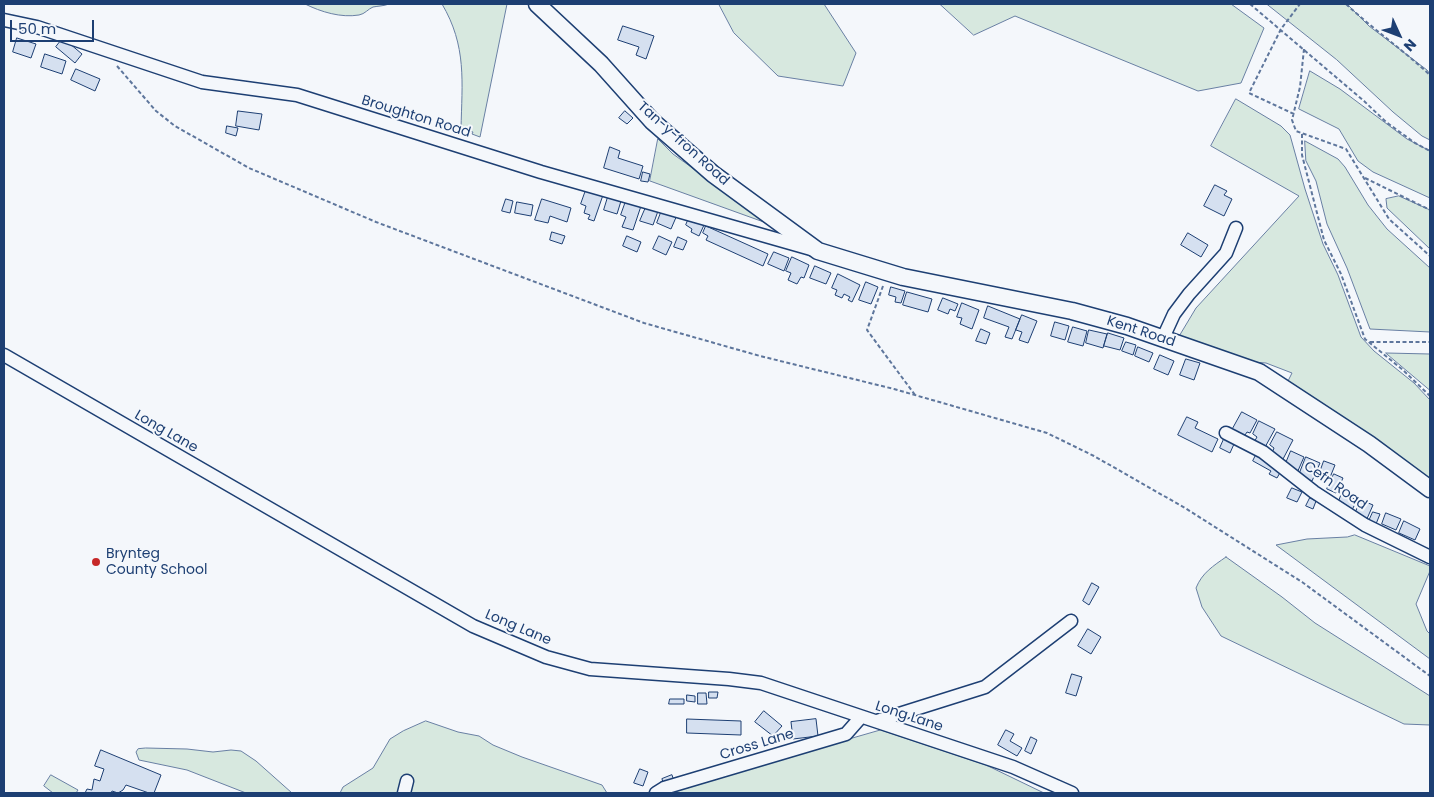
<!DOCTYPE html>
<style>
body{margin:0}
#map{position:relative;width:1434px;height:797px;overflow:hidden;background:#f4f7fb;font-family:Poppins,sans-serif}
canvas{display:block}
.frame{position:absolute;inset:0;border:5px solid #1d3f73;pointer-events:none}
.north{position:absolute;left:1374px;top:10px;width:50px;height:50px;-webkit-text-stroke:4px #f4f7fb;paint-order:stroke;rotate:133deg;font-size:14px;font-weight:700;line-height:20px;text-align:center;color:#1d3f73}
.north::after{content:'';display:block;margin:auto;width:18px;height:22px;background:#1d3f73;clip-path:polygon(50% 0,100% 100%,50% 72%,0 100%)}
.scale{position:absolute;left:10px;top:20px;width:84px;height:22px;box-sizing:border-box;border:2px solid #1d3f73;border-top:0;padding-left:6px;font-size:15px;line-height:18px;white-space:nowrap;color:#1d3f73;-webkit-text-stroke:4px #f4f7fb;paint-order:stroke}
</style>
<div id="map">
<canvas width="1434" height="797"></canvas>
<div class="frame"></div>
<div class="north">N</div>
<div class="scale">50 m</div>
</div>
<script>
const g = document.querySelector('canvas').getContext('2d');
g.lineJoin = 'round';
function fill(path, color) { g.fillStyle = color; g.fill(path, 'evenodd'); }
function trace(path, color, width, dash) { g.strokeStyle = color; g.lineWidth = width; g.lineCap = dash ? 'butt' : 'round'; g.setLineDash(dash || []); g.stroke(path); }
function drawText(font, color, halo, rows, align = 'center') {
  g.font = font + ' Poppins,sans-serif'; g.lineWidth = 4; g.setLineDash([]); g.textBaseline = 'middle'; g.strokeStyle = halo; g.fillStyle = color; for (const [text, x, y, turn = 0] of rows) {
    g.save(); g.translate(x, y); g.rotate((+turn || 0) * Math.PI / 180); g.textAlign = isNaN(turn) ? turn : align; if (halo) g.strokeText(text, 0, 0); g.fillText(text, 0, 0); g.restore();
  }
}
const green = new Path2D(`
 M305,4H389C384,6 378,6 373,7C368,9 365,14 359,15C341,18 321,12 305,4Z
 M442,4H507L480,137L472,134L473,132L461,129C462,82 467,46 442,4Z
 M719,4H824L856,53L843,86L778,76L734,33Z
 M940,4H1231L1264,28L1241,83L1198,91L1015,16L974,35Z
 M1267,4H1347L1369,26L1427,70L1430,74V140L1422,136L1393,112L1337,60Z
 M1310,71L1340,89L1407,139L1430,151V198L1373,172L1358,161L1339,129L1299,109Z
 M1236,99L1281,126L1290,135L1305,189L1323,244L1338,275L1361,337L1374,351L1414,383L1430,400V481L1286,385L1292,373L1266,363L1240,361L1178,338L1196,308L1299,196L1211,146Z
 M658,139L673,154L772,225L650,181Z
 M1305,141L1338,159L1345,167L1368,205L1387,229L1430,268V332L1370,329L1347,268L1327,224L1316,181L1306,161Z
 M1399,196L1430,210V249L1387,208L1386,199Z
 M1386,353L1430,354V390Z
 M1355,535L1430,566V571L1416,604L1427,631L1430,634V659L1276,545L1307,539L1347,537Z
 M1226,557L1282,597L1315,623L1430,696V725L1404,724L1221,636L1202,607L1196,588C1202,573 1213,566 1226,557Z
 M426,721L458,732L479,736L493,745L522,757L602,785L607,793H340L343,787L373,768L390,739L403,731Z
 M881,730L986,765L1044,793H665L849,739Z
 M146,748L187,749L213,752L231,750L241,751L256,761L292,793H246L187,770L139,760L136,752L138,749Z
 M51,775L78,790L76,793H53L44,786Z`);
const building = new Path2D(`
 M623,26L654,36L646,59L636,55L639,47L618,40Z
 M17,38L36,44L31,58L13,52Z
 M63,38L82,54L75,63L56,47Z
 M45,54L66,61L62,74L41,67Z
 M76,69L100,79L95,91L71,80Z
 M238,111L262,114L259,130L236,126Z
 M625,111L633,118L627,124L619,118Z
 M227,126L238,128L236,136L226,133Z
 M610,147L620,151L618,158L643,166L639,179L604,168Z
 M643,172L650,174L648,182L641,181Z
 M1215,185L1227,191L1224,195L1232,199L1224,216L1204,206Z
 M586,190L603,195L594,221L588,219L590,215L584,213L586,206L581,204Z
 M608,197L621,201L617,214L604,210Z
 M506,199L513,201L510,213L502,211Z
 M542,199L571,208L567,222L550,216L548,223L535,220Z
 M626,201L641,206L633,230L622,227L626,217L621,215Z
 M517,202L533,205L531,216L515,213Z
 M646,207L658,211L653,225L640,221Z
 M662,210L677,215L671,229L657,223Z
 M689,218L704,225L699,236L691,232L692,229L686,225Z
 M706,226L768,254L763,266L706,240L708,236L703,233Z
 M552,232L565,236L562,244L550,240Z
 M1188,233L1208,245L1201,257L1181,245Z
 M627,236L641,242L637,252L623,246Z
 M659,236L672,242L666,255L653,249Z
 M678,237L687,241L683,250L674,247Z
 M774,252L789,258L784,271L768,264Z
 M792,257L809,265L804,278L801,277L797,284L788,280L791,273L786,271Z
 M815,266L831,273L826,284L810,278Z
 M838,274L860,285L852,302L848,300L850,297L844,294L842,298L835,295L837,290L832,288Z
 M866,282L878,287L871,304L859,300Z
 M891,287L905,291L901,303L895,302L896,297L889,295Z
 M907,292L932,299L928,312L903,305Z
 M943,298L958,304L955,311L950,309L948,314L938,310Z
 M962,303L979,310L972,329L960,324L962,318L957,317Z
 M988,306L1020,319L1012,339L1005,337L1009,327L984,318Z
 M1022,315L1037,321L1028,343L1019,340L1022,332L1016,330Z
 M1055,322L1069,326L1065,340L1051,336Z
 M1073,327L1087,331L1083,346L1068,342Z
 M981,329L990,333L986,344L976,341Z
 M1089,330L1107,334L1103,348L1086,343Z
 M1108,333L1124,338L1120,350L1104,346Z
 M1126,342L1136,345L1133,355L1122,351Z
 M1138,347L1153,353L1149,362L1135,356Z
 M1160,355L1174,361L1168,375L1154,369Z
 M1186,359L1200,363L1194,380L1180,375Z
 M1242,412L1257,420L1250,433L1247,432L1243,438L1231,432Z
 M1187,417L1198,422L1195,428L1218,439L1212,452L1178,435Z
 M1259,421L1275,429L1264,449L1253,444L1257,437L1253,434Z
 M1277,432L1293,440L1283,459L1272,453L1274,448L1270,445Z
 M1224,439L1234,444L1230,453L1220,448Z
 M1291,451L1304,457L1297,473L1291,471L1293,467L1286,463Z
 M1256,455L1282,469L1277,478L1269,474L1271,471L1253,461Z
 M1306,457L1320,463L1312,481L1299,475Z
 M1324,461L1335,465L1329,480L1319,475Z
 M1334,474L1343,478L1336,493L1327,489Z
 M1292,488L1302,492L1297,502L1287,498Z
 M1342,493L1357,500L1352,510L1343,507L1345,504L1339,501Z
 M1310,498L1316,501L1313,509L1306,506Z
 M1361,500L1373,505L1366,521L1354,516Z
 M1373,512L1380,514L1376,524L1369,521Z
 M1386,513L1401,519L1396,530L1382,524Z
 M1404,521L1420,529L1415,540L1399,533Z
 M1092,583L1099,587L1089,605L1083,601Z
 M1088,629L1101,637L1091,654L1078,646Z
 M1072,674L1082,677L1076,696L1066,693Z
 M709,692H718L717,698H709Z
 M698,693H706L707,704H698Z
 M687,695L695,696V702L687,701Z
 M670,699H684V704H669Z
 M764,711L782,726L773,736L755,722Z
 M687,719L741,721V735L687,733Z
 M816,719L818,736L793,739L791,722Z
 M1006,730L1014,734L1010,741L1022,748L1017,756L998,745Z
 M1031,737L1037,740L1031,754L1025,751Z
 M101,750L161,775L154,793H149L126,785L123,790L118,793L112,791L111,793H85L87,789L92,790L94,779L100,781L104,769L95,766Z
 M640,769L648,772L643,786L634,783Z
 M672,775L674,781L664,785L662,779Z`);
const path = new Path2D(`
 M1250,4L1364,101L1386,122L1415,143L1430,151
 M1346,4C1373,29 1403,50 1430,75
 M1304,49L1300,87L1292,120L1296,131L1346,149L1389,219L1430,256
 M117,66L156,111L175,126L249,168L376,222L644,323L760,356L894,389L1047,433L1094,456L1185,508L1302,582L1430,676
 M1294,114L1249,93L1281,29L1300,4
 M1302,134V155L1324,240L1341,274L1365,339L1403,370L1430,396
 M1365,178L1430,210
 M883,286L867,330L915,395
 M1370,342H1430`);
const minor = new Path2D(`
 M4,20L37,27L202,82L297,95L541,172L811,249
 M1163,338L1174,314L1189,294L1226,253L1236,228
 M4,355L473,626L546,657L590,669L729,679L761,683L1013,767L1072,793
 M1226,433L1263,452L1314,492L1365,525L1430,557
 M877,721L985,687L1071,621
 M404,793L407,781
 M656,793L664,788L846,734L861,717`);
const major = new Path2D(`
 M537,4L601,64L652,121L713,174L818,251L903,277L1072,311L1127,326L1259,372L1369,444L1430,489`);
const markers = [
 [96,562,5,"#c62828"]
];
const streetNames = [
 ["Broughton Road",416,117,17],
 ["Tan-y-fron Road",683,144,42],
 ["Kent Road",1141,332,18],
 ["Long Lane",166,432,30],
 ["Cefn Road",1335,486,35],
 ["Long Lane",518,628,23],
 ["Long Lane",909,717,18],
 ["Cross Lane",757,745,-17]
];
const poiNames = [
 ["Brynteg",106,554],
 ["County School",106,570]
];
fill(green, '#d7e8df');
trace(green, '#687fa3', 1);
fill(building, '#d5e0f0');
trace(building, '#1d3f73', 1);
trace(minor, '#1d3f73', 15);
trace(major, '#1d3f73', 19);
trace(path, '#5e769c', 2, [4, 2.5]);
trace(minor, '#f4f7fb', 12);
trace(major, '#f4f7fb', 16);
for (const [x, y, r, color] of markers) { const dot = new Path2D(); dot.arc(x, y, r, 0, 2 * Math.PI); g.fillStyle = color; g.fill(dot); trace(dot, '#f4f7fb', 2); }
drawText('14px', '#1d3f73', '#f4f7fb', streetNames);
drawText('14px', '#1d3f73', '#f4f7fb', poiNames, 'left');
</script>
